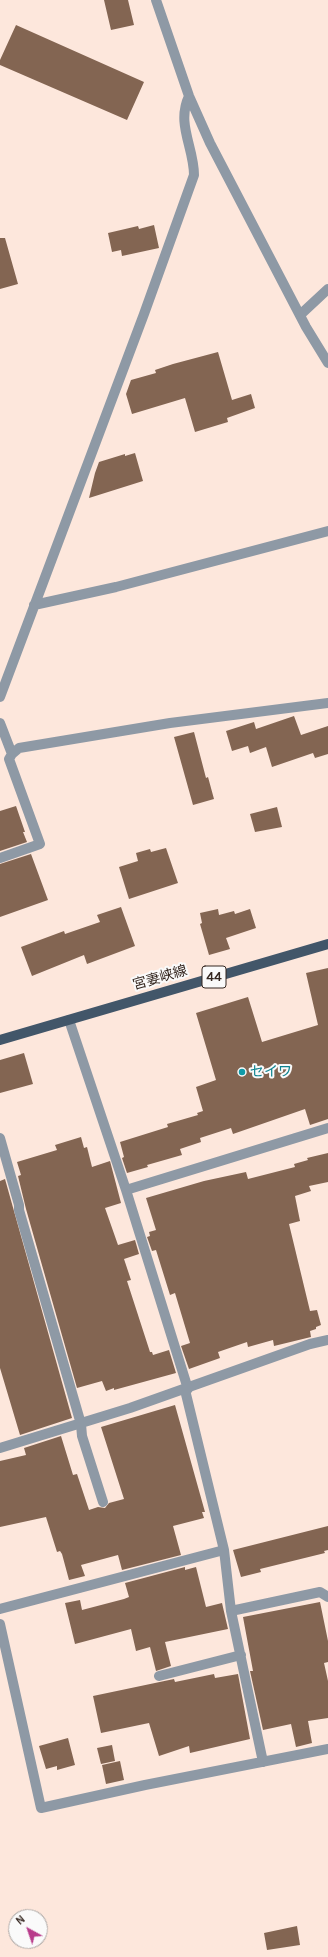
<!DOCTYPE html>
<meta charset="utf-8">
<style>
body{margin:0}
#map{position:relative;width:328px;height:1957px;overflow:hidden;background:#fde7dc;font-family:Karla,sans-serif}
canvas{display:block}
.north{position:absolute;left:8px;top:1909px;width:40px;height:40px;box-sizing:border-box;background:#fafafa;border:1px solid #aba6a3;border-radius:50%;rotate:320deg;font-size:11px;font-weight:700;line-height:16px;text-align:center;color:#352720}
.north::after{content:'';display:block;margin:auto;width:14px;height:18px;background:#b83b8b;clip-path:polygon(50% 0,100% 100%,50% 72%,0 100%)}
</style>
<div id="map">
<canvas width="328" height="1957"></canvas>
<div class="north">N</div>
</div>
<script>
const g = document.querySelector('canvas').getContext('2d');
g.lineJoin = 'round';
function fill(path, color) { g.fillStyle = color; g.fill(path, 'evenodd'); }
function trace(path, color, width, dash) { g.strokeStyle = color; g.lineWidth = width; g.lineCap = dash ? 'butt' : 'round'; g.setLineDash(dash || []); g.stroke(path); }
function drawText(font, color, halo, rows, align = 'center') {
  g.font = font + ' Karla,"Noto Sans JP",sans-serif'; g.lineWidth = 4; g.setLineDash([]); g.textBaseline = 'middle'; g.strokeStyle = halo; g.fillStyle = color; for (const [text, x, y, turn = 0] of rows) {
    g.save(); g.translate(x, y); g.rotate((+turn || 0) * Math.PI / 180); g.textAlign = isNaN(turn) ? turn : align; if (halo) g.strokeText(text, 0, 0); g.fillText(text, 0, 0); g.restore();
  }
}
const building = new Path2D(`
 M104,0H128L134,25L111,30Z
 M16,25L144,82L127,120L0,65V60Z
 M154,225L159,248L122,256L121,250L112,252L108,233L138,226L139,229Z
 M0,238H5L18,284L0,289Z
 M218,352L232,400L251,394L255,408L227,418L228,422L195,432L185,398L132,414L126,394L131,380L156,373L155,370L173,364Z
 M135,453L143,481L89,498L95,473L99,462L125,454V456Z
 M294,716L301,735L328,726V754L315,758L313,753L272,767L266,747L250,753L248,746L232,751L226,731L254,722L256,729Z
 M194,732L206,778L208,777L214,799L193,805L174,737Z
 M16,806L25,832H23L27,842L0,851V811Z
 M277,807L282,827L255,832L250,814Z
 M166,848L178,883L129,899L119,867L138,861L136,853L150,849L151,852Z
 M31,854L48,900L0,917V864Z
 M121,907L135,946L87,964L84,955L32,976L21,947L64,931L65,934L100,922L97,915Z
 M218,909L219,915L234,911L235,914L250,909L256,928L226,938L230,949L209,955L200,924L202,923L200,913Z
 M328,968V1119L310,1125L305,1109L233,1134L231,1128L200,1138L201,1142L180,1149L182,1155L147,1165L148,1167L127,1173L122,1158L124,1157L120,1142L168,1127L167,1124L198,1115L197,1113L203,1111L196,1087L216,1080L196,1013L248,997L262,1042L318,1025L306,973Z
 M24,1053L33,1084L0,1093V1060Z
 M81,1137L84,1148L87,1147L92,1167L110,1161L121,1203L105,1208L118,1245L135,1240L139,1254L124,1259L131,1280L127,1281L150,1352H152L153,1355L169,1350L176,1373L114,1390V1388L106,1391L102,1381L77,1388L26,1209L18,1176L21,1175L17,1162L57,1150L55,1145Z
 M328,1153V1182L309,1186L311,1191L295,1196L300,1221L289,1224L310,1311L317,1310L321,1325L316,1327V1329L310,1331L311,1337L274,1346L273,1340L248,1347L247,1342L218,1352L220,1358L189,1369L181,1346L190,1343L175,1293L170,1295L156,1250L152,1251L147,1237L150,1236L149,1232L156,1230L146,1198L204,1181L246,1172L248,1179L295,1167L294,1164L308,1160L307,1158Z
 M5,1179L72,1418L20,1435L0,1368V1181Z
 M175,1405L205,1512H202L204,1518L173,1526L181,1555L122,1570L118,1555L81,1565L85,1576L69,1580L62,1554L60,1551L57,1552L46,1517L0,1527V1461L26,1455L24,1448L61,1436L73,1475L77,1474L89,1510L98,1507L105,1508L109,1503L124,1499L101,1427Z
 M328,1526V1550L324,1551L325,1553L260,1569L261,1572L241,1577L233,1550Z
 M185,1567V1570L196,1567L206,1607L222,1603L228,1629L165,1642L171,1666L156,1671L150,1647L136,1651L131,1629L75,1644L65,1603L80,1600L82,1610L124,1599L129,1597L125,1583Z
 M320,1602L328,1641V1662L324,1663L328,1681V1718L308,1721L312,1743L296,1747L291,1724L263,1730L250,1671H253L243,1617Z
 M214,1674L215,1678L238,1674L250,1739L190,1753L189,1746L159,1756L149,1723L101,1733L93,1696L174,1679L175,1682Z
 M68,1738L75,1765L57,1770V1766L46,1769L39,1746Z
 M112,1745L115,1761L101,1764L97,1748Z
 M120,1761L124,1780L106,1784L102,1765Z
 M297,1926L300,1945L267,1950L264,1933Z`);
const minor = new Path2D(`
 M156,0L189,96L210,143L306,327L328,363
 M300,315L328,289
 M34,605L116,587L328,531
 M0,697L144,314L194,175C194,147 176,124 189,96
 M0,723L12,754L9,759L40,844L0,858
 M12,754L19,748L170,723L328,703
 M69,1020L126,1190L188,1389
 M0,1138L19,1205V1210L81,1424L82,1436L103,1502
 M126,1190L328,1128
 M185,1390L224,1550L231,1611L263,1762
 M0,1448L130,1408L310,1344L328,1340
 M0,1609L224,1550
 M231,1611L320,1592L328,1597
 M0,1624L41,1808L145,1785L328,1749
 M159,1676L241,1655`);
const major = new Path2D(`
 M0,1040L328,944`);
const markers = [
 [242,1072,4,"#0f9aa8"]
];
const shields = [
 [214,977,24]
];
const shieldNames = [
 ["44",214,977]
];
const streetNames = [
 ["宮妻峡線",160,978,-16]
];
const cultureNames = [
 ["セイワ",250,1072]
];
fill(building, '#836552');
trace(minor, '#8e99a5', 10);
trace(major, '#425669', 10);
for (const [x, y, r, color] of markers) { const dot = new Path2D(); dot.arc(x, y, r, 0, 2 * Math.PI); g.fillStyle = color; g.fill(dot); trace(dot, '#fafafa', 1.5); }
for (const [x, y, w] of shields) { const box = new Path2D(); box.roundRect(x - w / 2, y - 11, w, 22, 3); g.fillStyle = '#fafafa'; g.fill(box); trace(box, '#352720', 1); }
drawText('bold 13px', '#352720', null, shieldNames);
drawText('14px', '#352720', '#fafafa', streetNames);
drawText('14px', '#0d838f', '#fafafa', cultureNames, 'left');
</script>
